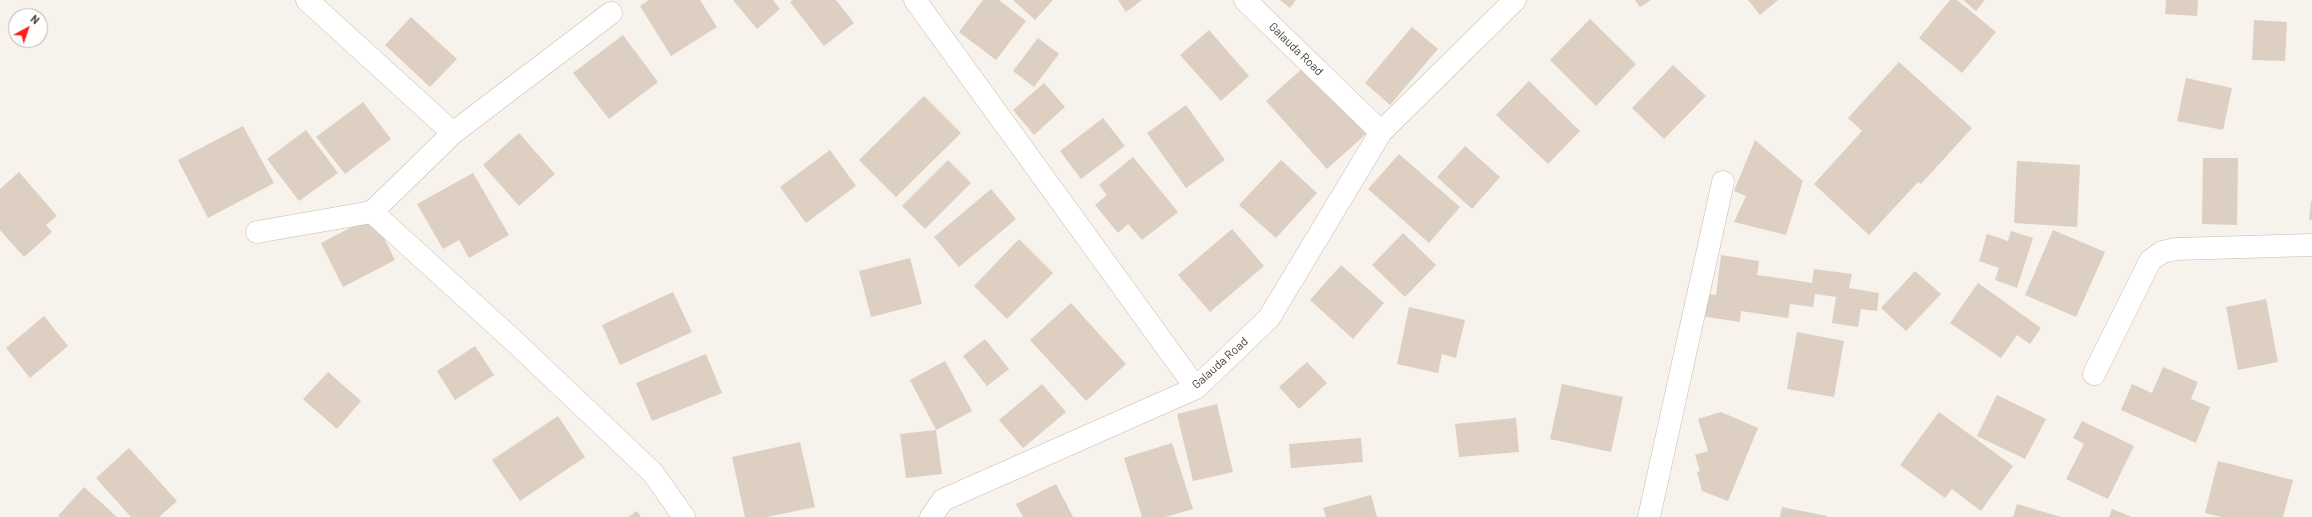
<!DOCTYPE html>
<style>
body{margin:0}
#map{position:relative;width:2312px;height:517px;overflow:hidden;background:#f7f2eb;font-family:Barlow,sans-serif}
canvas{display:block}
.north{position:absolute;left:8px;top:8px;width:40px;height:40px;box-sizing:border-box;background:#fff;border:1px solid #b8b3af;border-radius:50%;rotate:40deg;font-size:11px;font-weight:700;line-height:16px;text-align:center;color:#4d4237}
.north::after{content:'';display:block;margin:auto;width:14px;height:18px;background:#ff1f1a;clip-path:polygon(50% 0,100% 100%,50% 72%,0 100%)}
</style>
<div id="map">
<canvas width="2312" height="517"></canvas>
<div class="north">N</div>
</div>
<script>
const g = document.querySelector('canvas').getContext('2d');
g.lineJoin = 'round';
function fill(path, color) { g.fillStyle = color; g.fill(path, 'evenodd'); }
function trace(path, color, width, dash) { g.strokeStyle = color; g.lineWidth = width; g.lineCap = dash ? 'butt' : 'round'; g.setLineDash(dash || []); g.stroke(path); }
function drawText(font, color, halo, rows, align = 'center') {
  g.font = font + ' Barlow,sans-serif'; g.lineWidth = 3; g.setLineDash([]); g.textBaseline = 'middle'; g.strokeStyle = halo; g.fillStyle = color; for (const [text, x, y, turn = 0] of rows) {
    g.save(); g.translate(x, y); g.rotate((+turn || 0) * Math.PI / 180); g.textAlign = isNaN(turn) ? turn : align; if (halo) g.strokeText(text, 0, 0); g.fillText(text, 0, 0); g.restore();
  }
}
const building = new Path2D(`
 M649,0H700L717,27L671,56L640,6Z
 M733,0H773L780,9L757,29Z
 M793,0H836L854,23L824,46L790,2Z
 M983,0H999L1026,21L996,60L959,32Z
 M1013,0H1053L1035,20Z
 M1118,0H1142L1126,12Z
 M1280,0H1296L1290,8Z
 M1635,0H1651L1640,7Z
 M1748,0H1778L1760,15Z
 M1950,0H1957L1996,32L1962,73L1919,38Z
 M1963,0H1985L1976,11Z
 M2166,0H2198L2197,16L2165,14Z
 M411,17L457,59L430,87L385,45Z
 M1590,19L1636,64L1596,106L1550,60Z
 M2254,20L2287,22L2285,61L2252,60Z
 M1412,27L1438,49L1390,105L1365,83Z
 M1209,30L1249,76L1221,101L1180,55Z
 M623,35L658,82L609,119L573,73Z
 M1038,38L1059,54L1034,87L1013,71Z
 M1899,62L1972,128L1921,184L1918,182L1869,235L1814,184L1862,131L1848,118Z
 M1673,65L1706,96L1664,139L1632,108Z
 M1304,67L1366,134L1327,169L1266,101Z
 M2186,78L2232,88L2223,130L2177,121Z
 M1529,81L1580,131L1548,164L1496,115Z
 M1044,83L1065,107L1034,135L1013,110Z
 M924,96L961,133L896,197L859,160Z
 M363,102L391,139L345,174L316,137Z
 M1186,105L1225,160L1186,188L1147,133Z
 M1103,118L1125,146L1081,179L1060,151Z
 M243,126L274,183L208,218L178,160Z
 M306,130L338,173L299,201L267,159Z
 M519,133L555,174L519,206L483,165Z
 M1755,140L1803,181L1786,235L1734,222L1746,196L1734,191Z
 M1465,146L1500,177L1472,209L1437,177Z
 M830,150L856,186L806,223L780,187Z
 M1399,154L1460,207L1429,243L1368,189Z
 M1133,157L1178,212L1142,240L1128,224L1118,233L1095,205L1107,195L1099,185Z
 M2203,158H2238L2237,225L2202,224Z
 M948,160L971,183L925,229L902,206Z
 M1281,160L1317,193L1276,238L1239,205Z
 M2017,161L2080,165L2077,227L2014,223Z
 M19,172L57,216L46,225L52,232L24,257L0,230V189Z
 M473,173L509,235L469,258L459,240L443,249L417,204Z
 M991,189L1016,219L959,267L934,237Z
 M2311,201H2312V220H2309Z
 M373,216L395,260L343,287L321,243Z
 M1232,229L1264,266L1210,312L1178,275Z
 M2053,230L2105,252L2076,317L2025,295Z
 M2011,231L2033,238L2017,288L1995,280L1999,268L1979,261L1987,234L2008,241Z
 M1403,233L1436,265L1405,297L1372,265Z
 M1019,239L1053,273L1007,319L974,286Z
 M1721,255L1759,261L1757,275L1793,280L1812,283L1814,269L1852,274L1849,288L1879,293L1877,311L1861,309L1858,327L1832,323L1836,297L1815,294L1813,307L1790,304L1788,318L1741,311L1740,322L1701,316L1704,293L1716,295Z
 M910,258L922,304L871,317L859,271Z
 M1341,265L1384,303L1353,339L1310,300Z
 M1915,271L1941,294L1906,331L1881,308Z
 M1978,283L2041,328L2030,344L2017,335L2001,358L1950,323Z
 M673,292L692,332L620,365L602,325Z
 M2266,299L2278,362L2238,370L2226,307Z
 M1071,303L1126,364L1086,401L1030,340Z
 M1409,307L1465,320L1456,358L1442,354L1438,373L1397,364Z
 M44,316L68,346L30,378L6,348Z
 M1797,332L1844,341L1834,397L1787,389Z
 M985,339L1009,369L987,386L963,356Z
 M475,346L494,375L455,400L437,371Z
 M706,354L722,393L652,421L636,383Z
 M945,361L972,411L936,430L910,380Z
 M1307,362L1327,383L1299,409L1279,387Z
 M2163,367L2198,382L2191,399L2210,407L2196,443L2121,410L2132,384L2152,393Z
 M328,372L361,401L337,429L303,399Z
 M1042,384L1066,412L1023,448L999,420Z
 M1562,384L1623,397L1611,452L1550,439Z
 M1997,395L2046,419L2025,459L1977,436Z
 M1217,404L1233,472L1193,481L1177,414Z
 M1721,412L1758,428L1728,501L1702,491L1697,472L1700,471L1695,455L1708,451L1698,419Z
 M1939,412L2013,466L1981,511L1952,489L1945,498L1900,465Z
 M558,416L585,457L520,501L492,460Z
 M1516,418L1519,452L1459,457L1455,424Z
 M2082,421L2134,446L2108,499L2066,479L2084,444L2073,438Z
 M936,430L942,474L906,478L900,434Z
 M1361,438L1363,462L1291,468L1289,444Z
 M800,442L815,507L767,517H745L732,457Z
 M1172,443L1193,509L1165,517H1142L1124,458Z
 M129,448L177,501L159,517H131L96,478Z
 M2218,461L2293,480L2283,517H2222L2205,513Z
 M1056,484L1073,517H1023L1016,504Z
 M84,487L117,517H60L58,516Z
 M1371,495L1377,517H1326L1323,508Z
 M2017,504L2061,517H2013Z
 M1782,507L1827,516V517H1780Z
 M2112,509L2132,517H2109Z
 M637,511L641,517H628Z`);
const street = new Path2D(`
 M307,0L453,133
 M915,0L1196,388
 M1245,0L1381,132
 M372,212L514,341L653,473L684,517
 M257,232L372,212L453,133L611,13
 M2094,374L2150,261L2162,252L2176,249L2312,245
 M931,517L943,500L1196,388L1269,318L1381,132L1515,0
 M1649,517L1723,182`);
const streetNames = [
 ["Galauda Road",1296,49,44],
 ["Galauda Road",1220,363,-42]
];
fill(building, '#ddcfc2');
trace(street, '#c7bbaf', 23);
trace(street, '#fff', 22);
drawText('12px', '#4d4237', '#fff', streetNames);
</script>
